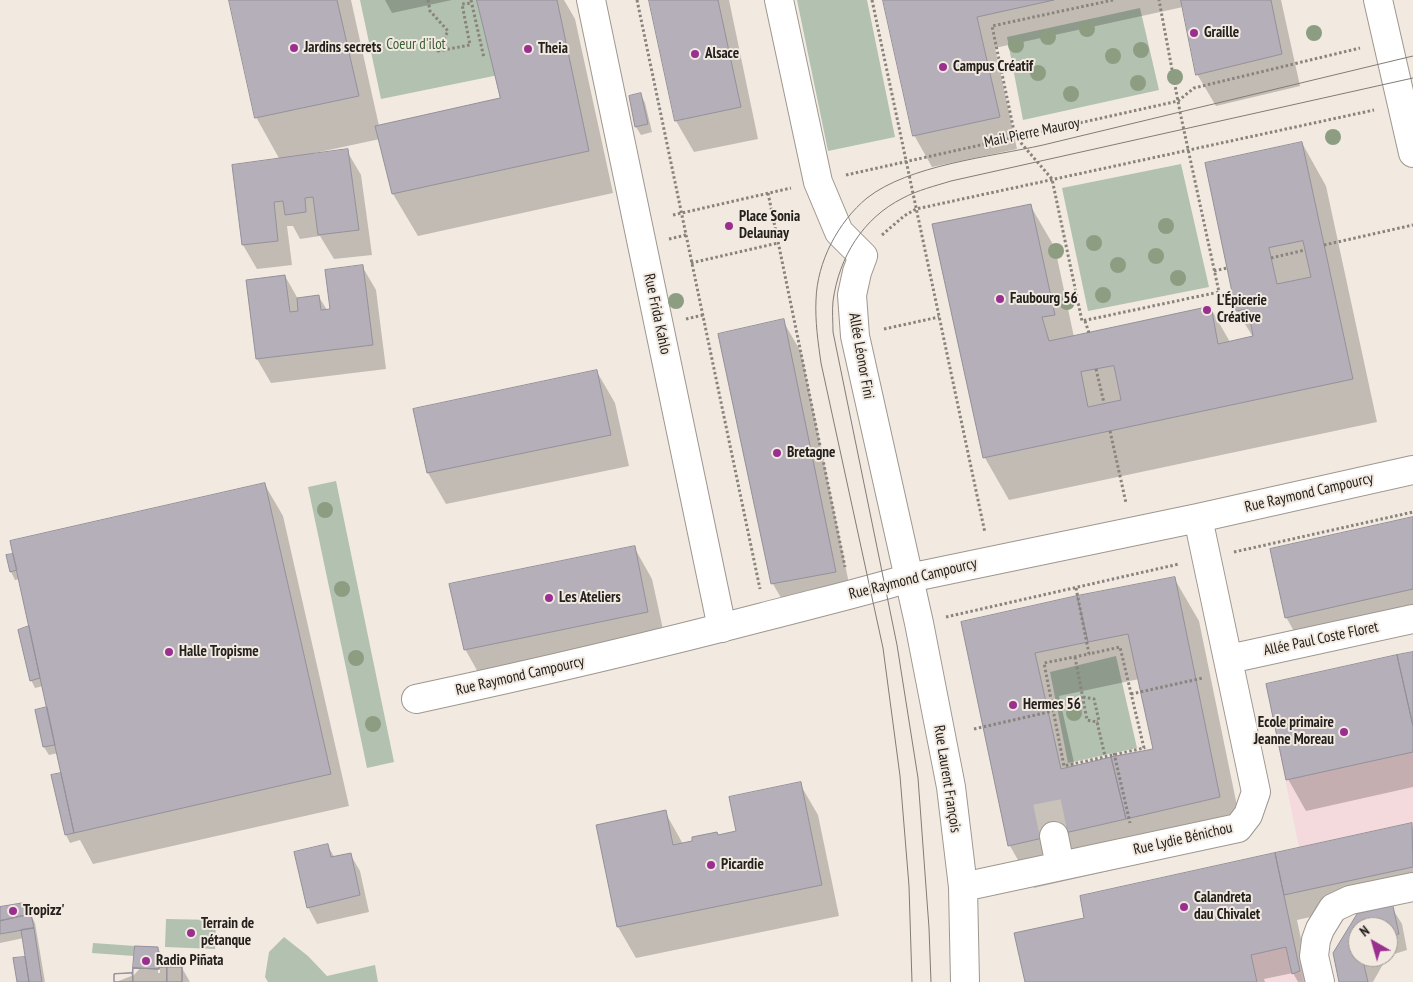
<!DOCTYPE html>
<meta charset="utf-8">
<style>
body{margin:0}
#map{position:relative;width:1413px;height:982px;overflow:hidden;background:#f2eae1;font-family:"PT Sans Narrow",sans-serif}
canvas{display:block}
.north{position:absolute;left:1348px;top:917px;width:50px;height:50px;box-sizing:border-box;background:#f2eae1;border:1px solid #9f9993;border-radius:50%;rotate:322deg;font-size:14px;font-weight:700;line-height:20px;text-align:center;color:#23201d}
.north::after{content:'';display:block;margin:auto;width:18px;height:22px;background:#9a2f90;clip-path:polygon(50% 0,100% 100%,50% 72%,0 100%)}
</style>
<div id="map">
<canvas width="1413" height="982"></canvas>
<div class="north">N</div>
</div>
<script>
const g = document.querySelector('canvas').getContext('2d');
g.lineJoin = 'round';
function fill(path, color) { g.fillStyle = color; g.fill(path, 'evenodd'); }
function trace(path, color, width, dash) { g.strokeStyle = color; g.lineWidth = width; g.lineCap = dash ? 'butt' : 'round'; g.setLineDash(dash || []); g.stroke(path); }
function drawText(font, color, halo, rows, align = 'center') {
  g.font = font + ' "PT Sans Narrow",sans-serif'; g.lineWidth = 4; g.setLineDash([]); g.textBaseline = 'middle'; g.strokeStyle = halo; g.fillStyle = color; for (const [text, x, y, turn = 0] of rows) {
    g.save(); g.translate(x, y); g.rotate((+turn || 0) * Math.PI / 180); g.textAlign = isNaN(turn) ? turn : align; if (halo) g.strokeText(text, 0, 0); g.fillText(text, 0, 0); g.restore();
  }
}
const education = new Path2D(`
 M1413,652V867L1284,895L1303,982H1025L1014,933L1084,918L1080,896L1299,848L1266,684Z`);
const green = new Path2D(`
 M360,0H503L518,71L381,99Z
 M797,0H867L895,137L828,151Z
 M1140,8L1159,90L1023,120L1007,37Z
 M1181,164L1209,287L1088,311L1062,188Z
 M336,481L394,762L367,768L308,487Z
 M1116,656L1137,748L1068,763L1050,672Z
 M166,919L216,920L215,949L165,947Z
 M284,937L308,956L327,976L375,965L378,982H268L265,977L269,952Z
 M93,943L135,946L134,956L92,953Z`);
const shadow = new Path2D(`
 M231,0H351L379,126L502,99L478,0H564L575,19L613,193L418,236L393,194L380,139L310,154L311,156L347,151L361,175L372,255L334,259L320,236L300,239L293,226H287L292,265L257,269L243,245L280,160L256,117Z
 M385,0H452L392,13Z
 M651,0H729L758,139L694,152L676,121Z
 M885,0H1281L1300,86L1216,106L1197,74L1183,7L995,48L1017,149L932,167L914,135Z
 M641,95L645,103L652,132L641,135L636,127Z
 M1302,143L1326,186L1377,422L1009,500L985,458L933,225L1030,205L1055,248L1074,337L1210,307L1230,342L1253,337L1237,311Z
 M362,266L376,290L386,369L271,383L257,359L285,276L298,299L319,297L327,310H331Z
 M783,321L801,352L853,603L791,615L773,584L719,335Z
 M597,372L615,403L629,466L446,504L428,473Z
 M265,485L283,516L349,806L93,864L80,840L70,843L66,835L62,774L58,753L49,755L44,747L37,711L48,708L43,686L35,688L31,680V633L20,579L15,580L11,572Z
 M1413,518V625L1304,649L1286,617Z
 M634,547L652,579L666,643L483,681L465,649Z
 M1174,578L1199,621L1244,840L1034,888L1010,846L962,623ZM1139,679L1154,750L1075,767L1059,696Z
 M1413,653V787L1306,811L1288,779Z
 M800,784L818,815L839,916L636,958L618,927L597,826L665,812L683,844L738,832Z
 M1411,824L1413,828V824V894L1297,920L1310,982H1298L1293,973L1264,979L1265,982H1026L1086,919L1081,897Z
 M327,845L335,858L350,854L360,871L369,912L317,924L308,907Z
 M23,904L29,916L31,915L35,923L45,982H18L15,959L27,958L24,938L0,943V908Z
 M1392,908L1402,924L1407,950L1388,956V927H1358V957H1387L1373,982H1341L1357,915Z
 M158,948L162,956L163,968H182L190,982H116L134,975ZM157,954H160V973H158Z`);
const building = new Path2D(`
 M229,0H337L359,96L255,118Z
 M477,0H557L589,151L392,194L375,126L500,98Z
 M649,0H718L741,107L675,121Z
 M883,0H1054L977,17L1000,117L913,136Z
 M1181,0H1271L1282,54L1196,75Z
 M641,93L648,124L635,127L629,96Z
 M1302,142L1353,379L983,458L932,224L1031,204L1055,315L1042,317L1049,341L1211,306L1218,344L1253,336L1248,309L1236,311L1205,163ZM1303,241L1311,277L1277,284L1269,248ZM1114,366L1121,400L1088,407L1081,372Z
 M348,149L359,230L318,235L313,197L305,198L306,212L285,215L283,201L274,202L278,241L242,245L232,165Z
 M363,265L373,345L256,359L246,280L285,275L290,312L298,311L297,298L319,295L321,310L330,309L325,270Z
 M784,319L836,572L771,584L718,334Z
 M597,370L611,435L427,473L413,409Z
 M265,483L331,774L74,833L10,541Z
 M1413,517V589L1285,618L1270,549Z
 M635,546L648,612L464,650L449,584Z
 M13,554L17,570L10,572L6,555Z
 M1175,577L1220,797L1126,819L1111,757L1153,749L1128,634L1088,642L1077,596Z
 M1077,596L1088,642L1035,653L1061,769L1111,757L1126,819L1008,846L961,622Z
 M29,626L40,678L30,681L18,630Z
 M1413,652V726L1397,655Z
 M1397,655L1413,726V752L1286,780L1266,684Z
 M47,707L55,745L43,747L35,710Z
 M61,773L74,833L65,835L51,775Z
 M801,782L822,885L617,927L596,825L666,810L673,845L692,841V837L717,832L718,835L736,831L729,797Z
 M1412,823L1413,867L1284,895L1275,853Z
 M328,844L331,857L351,853L360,895L307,908L294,852Z
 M1275,853L1300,971L1292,974L1286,947L1251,955L1257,982H1025L1014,933L1084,918L1080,896Z
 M24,903L26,915L0,921V907Z
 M1393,906L1399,934L1388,936V927H1358V957H1369L1364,965L1368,982H1339L1333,953L1357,914Z
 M31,914L34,928L0,934V921Z
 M34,928L42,982H29L21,930Z
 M135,946L158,947L159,969L133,968Z
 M25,957L29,982H17L13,958Z
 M159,967H167V982H133V968L159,969Z
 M159,967H182V982H114V974L132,973L133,968L159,969Z
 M167,967H182V982H167Z
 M132,973L133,982H114V974Z`);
const minorTunnel = new Path2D(`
 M1047,802L1054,836`);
const path = new Path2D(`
 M428,0L430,11L448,31L438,51L470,45L462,4L472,3
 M471,0L484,58
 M637,0L760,589
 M872,0L985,533
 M1113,0L992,26L1015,136L1052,179L1082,321L1219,292L1180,112L1159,0
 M846,175L1178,101L1194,88L1360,48
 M768,193L845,567
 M673,215L791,188
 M882,235L904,216L916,209L1374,110
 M669,239L686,235
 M1324,245L1413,225
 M1271,258L1305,250
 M691,263L778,243
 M1214,271L1227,268
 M686,319L703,315
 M1085,321L1089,333
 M884,329L939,317
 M1096,369L1104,403
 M1110,431L1126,503
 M1234,552L1413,512
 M1076,588L1089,654L1044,663L1064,766L1144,748L1120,647L1089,654
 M946,617L1179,564
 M1075,657L1087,720L1097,722L1105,756
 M1131,694L1203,678
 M1083,697L1094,699L1099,721L1097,722
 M974,729L1053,711
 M1114,753L1130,823`);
const minor = new Path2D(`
 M591,0L722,628
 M779,0L818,182L839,232L863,256L857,272L852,295L855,336L919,623L951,787L963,887L965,982
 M1378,0L1413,153
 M1229,659L1413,619
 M416,699C532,674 648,647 763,617C812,604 861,593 909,578L1198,518L1413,470
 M1054,836L1060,866
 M963,887L1238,828L1248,815L1256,792L1198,518
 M1320,982L1314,956L1316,940L1320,929L1333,908L1350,900L1413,887`);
const tram = new Path2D(`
 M912,982L909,886L900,776L883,648L821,363C818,342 815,321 816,300C817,262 838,222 867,198C909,165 990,157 1043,145C1166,115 1290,86 1413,56
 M931,982L929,928L918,778L897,645L833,332C833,322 832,311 833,301C839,257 863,218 903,198C918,190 935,186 951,181L1413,78`);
const trees = [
 [1087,29],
 [1314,33],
 [1048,37],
 [1016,45],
 [1141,50],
 [1113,56],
 [1038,73],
 [1175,77],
 [1138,83],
 [1071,94],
 [1333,137],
 [1166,226],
 [1094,243],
 [1056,251],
 [1156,256],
 [1118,265],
 [1178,278],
 [1103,295],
 [676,301],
 [1067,302],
 [325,510],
 [342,589],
 [356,658],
 [1074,713],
 [373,724]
];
const markers = [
 [1194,33,5,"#9a2f90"],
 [294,48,5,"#9a2f90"],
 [528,49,5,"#9a2f90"],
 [695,54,5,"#9a2f90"],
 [943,67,5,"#9a2f90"],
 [729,226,5,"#9a2f90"],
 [1000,299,5,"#9a2f90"],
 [1207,310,5,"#9a2f90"],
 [777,453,5,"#9a2f90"],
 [549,598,5,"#9a2f90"],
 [169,652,5,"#9a2f90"],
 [1013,705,5,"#9a2f90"],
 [1344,732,5,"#9a2f90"],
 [711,865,5,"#9a2f90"],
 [1184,907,5,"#9a2f90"],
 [13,911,5,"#9a2f90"],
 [191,933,5,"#9a2f90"],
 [146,961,5,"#9a2f90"]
];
const poiNames = [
 ["Graille",1204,33],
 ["Jardins secrets",304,48],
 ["Theia",538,49],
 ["Alsace",705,54],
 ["Campus Créatif",953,67],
 ["Place Sonia",739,217],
 ["Delaunay",739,234],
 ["Faubourg 56",1010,299],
 ["L'Épicerie",1217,301],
 ["Créative",1217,318],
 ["Bretagne",787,453],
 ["Les Ateliers",559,598],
 ["Halle Tropisme",179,652],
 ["Hermes 56",1023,705],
 ["Ecole primaire",1334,723,"right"],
 ["Jeanne Moreau",1334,740,"right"],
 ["Picardie",721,865],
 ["Calandreta",1194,898],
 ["dau Chivalet",1194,915],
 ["Tropizz'",23,911],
 ["Terrain de",201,924],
 ["pétanque",201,941],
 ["Radio Piñata",156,961]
];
const parkNames = [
 ["Coeur d'ilot",416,45]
];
const streetNames = [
 ["Mail Pierre Mauroy",1032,133,-12],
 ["Rue Frida Kahlo",657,314,78],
 ["Allée Léonor Fini",861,356,80],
 ["Rue Raymond Campourcy",1309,493,-13],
 ["Rue Raymond Campourcy",913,579,-14],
 ["Allée Paul Coste Floret",1321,639,-12],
 ["Rue Raymond Campourcy",520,676,-13],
 ["Rue Laurent François",947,779,81],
 ["Rue Lydie Bénichou",1183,839,-13]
];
fill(education, '#f5dadd');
fill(green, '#b2c1b0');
fill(shadow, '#0003');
fill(building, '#b4afb8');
trace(building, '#949099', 1);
trace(minorTunnel, '#c9c2ba', 28, [28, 14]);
trace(minor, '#9f978f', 30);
trace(path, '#89837d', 3, [2.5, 2.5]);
trace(minor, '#fff', 28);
trace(tram, '#817c76', 1);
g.fillStyle = '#8d9d82';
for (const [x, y] of trees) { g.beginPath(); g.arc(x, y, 8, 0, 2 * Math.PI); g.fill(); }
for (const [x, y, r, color] of markers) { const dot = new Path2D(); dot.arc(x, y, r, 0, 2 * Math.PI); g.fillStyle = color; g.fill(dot); trace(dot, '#f2eae1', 2); }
drawText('bold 15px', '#23201d', '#f2eae1', poiNames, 'left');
drawText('15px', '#3a5e34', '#f2eae1', parkNames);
drawText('15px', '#23201d', '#f2eae1', streetNames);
</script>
